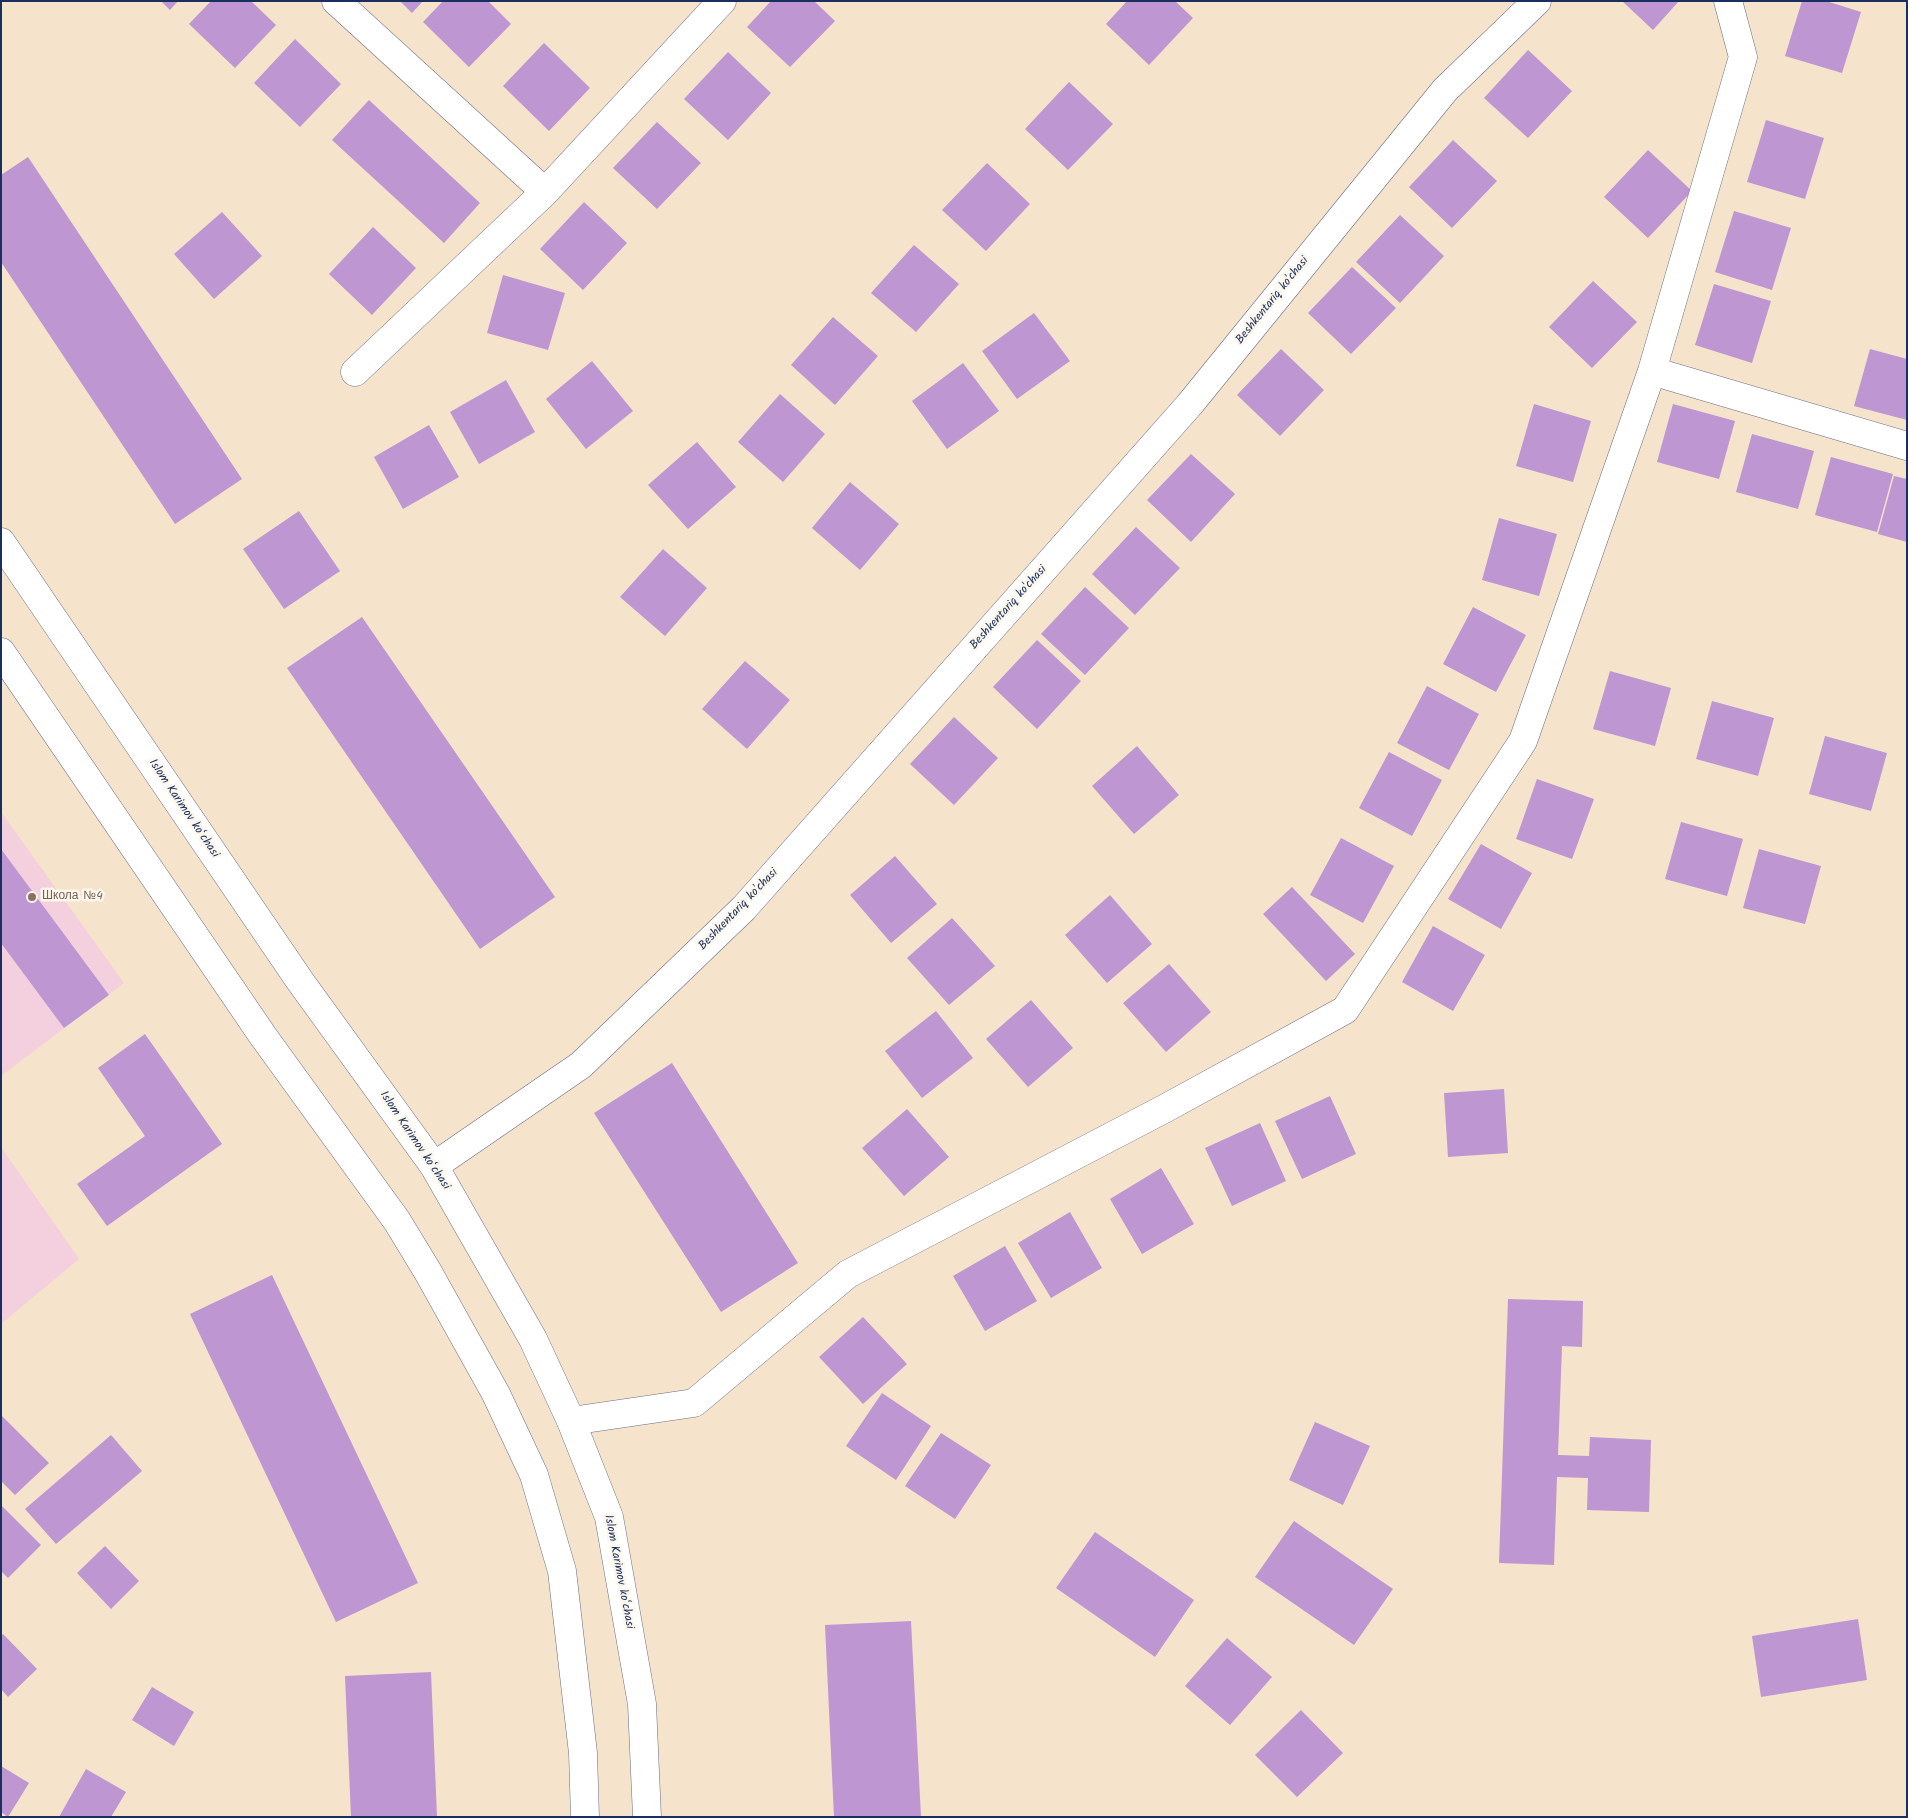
<!DOCTYPE html>
<meta charset="utf-8">
<style>
body{margin:0}
#map{position:relative;width:1908px;height:1818px;overflow:hidden;background:#f6e3cb;font-family:Kalam,sans-serif}
canvas{display:block}
.frame{position:absolute;inset:0;border:2px solid #1b2f5e;pointer-events:none}
</style>
<div id="map">
<canvas width="1908" height="1818"></canvas>
<div class="frame"></div>
</div>
<script>
const g = document.querySelector('canvas').getContext('2d');
g.lineJoin = 'round';
function fill(path, color) { g.fillStyle = color; g.fill(path, 'evenodd'); }
function trace(path, color, width, dash) { g.strokeStyle = color; g.lineWidth = width; g.lineCap = dash ? 'butt' : 'round'; g.setLineDash(dash || []); g.stroke(path); }
function drawText(font, color, halo, rows, align = 'center') {
  g.font = font + ' Kalam,sans-serif'; g.lineWidth = 5; g.setLineDash([]); g.textBaseline = 'middle'; g.strokeStyle = halo; g.fillStyle = color; for (const [text, x, y, turn = 0] of rows) {
    g.save(); g.translate(x, y); g.rotate((+turn || 0) * Math.PI / 180); g.textAlign = isNaN(turn) ? turn : align; if (halo) g.strokeText(text, 0, 0); g.fillText(text, 0, 0); g.restore();
  }
}
const built = new Path2D(`
 M1,812L124,983L1,1076Z
 M1,1147L79,1259L1,1324Z`);
const building = new Path2D(`
 M161,1H178L170,10Z
 M211,1H251L276,25L235,68L189,24Z
 M400,1H423L412,13Z
 M443,1H488L511,24L469,67L423,22Z
 M771,1H814L835,21L790,67L747,27Z
 M1127,1H1175L1193,18L1149,65L1106,24Z
 M1622,1H1679L1653,30Z
 M1802,1H1826L1861,12L1842,73L1785,56Z
 M295,39L341,84L300,127L254,83Z
 M544,43L590,88L549,131L503,86Z
 M1528,50L1572,91L1528,138L1484,98Z
 M728,52L771,93L728,140L684,99Z
 M1069,82L1113,124L1068,170L1025,129Z
 M369,100L480,203L444,243L332,140Z
 M1766,120L1824,138L1805,199L1747,182Z
 M657,122L701,163L657,209L613,168Z
 M1453,140L1497,181L1452,228L1409,187Z
 M1648,150L1692,191L1648,238L1604,197Z
 M28,157L242,479L175,524L1,262V175Z
 M987,163L1030,204L986,251L942,210Z
 M584,202L627,243L583,290L540,249Z
 M1734,211L1791,228L1772,290L1715,272Z
 M222,212L262,256L214,299L174,254Z
 M1400,215L1444,256L1400,303L1356,262Z
 M373,227L416,268L372,315L329,274Z
 M914,245L959,284L916,332L871,293Z
 M1352,267L1396,308L1351,354L1308,313Z
 M503,275L565,293L548,350L487,333Z
 M1593,281L1637,322L1592,368L1549,327Z
 M1714,284L1771,301L1752,363L1695,345Z
 M1034,313L1070,361L1017,399L982,351Z
 M833,317L878,356L835,405L791,365Z
 M1281,349L1324,390L1280,436L1237,395Z
 M1870,349L1907,359V420L1854,406Z
 M592,361L633,411L586,449L546,399Z
 M963,363L999,411L947,449L912,401Z
 M506,380L535,432L479,464L450,412Z
 M780,394L825,434L783,482L738,442Z
 M1534,404L1591,421L1573,482L1516,466Z
 M1673,404L1735,421L1719,479L1657,462Z
 M429,425L459,477L403,509L374,457Z
 M1752,434L1814,451L1798,509L1736,492Z
 M697,442L736,487L688,529L648,485Z
 M1191,454L1235,494L1191,542L1147,500Z
 M1831,457L1893,474L1877,532L1815,515Z
 M1894,476L1907,479V542L1878,534Z
 M850,482L899,524L860,570L812,528Z
 M299,511L340,571L284,609L243,549Z
 M1499,518L1557,534L1539,596L1482,580Z
 M1136,527L1180,568L1135,615L1092,574Z
 M663,549L707,588L665,636L620,597Z
 M1085,587L1129,628L1085,675L1041,634Z
 M1473,607L1526,635L1496,692L1443,664Z
 M362,617L555,897L480,949L287,668Z
 M1037,640L1081,681L1037,729L993,687Z
 M745,661L790,700L747,749L702,709Z
 M1610,671L1671,688L1655,746L1593,729Z
 M1427,686L1479,714L1449,770L1397,743Z
 M1712,701L1774,718L1758,776L1696,759Z
 M954,717L998,758L954,805L910,764Z
 M1825,736L1887,753L1871,811L1809,794Z
 M1137,746L1179,795L1134,834L1092,786Z
 M1389,752L1442,780L1412,836L1359,808Z
 M1537,779L1594,799L1572,859L1516,839Z
 M1681,822L1743,839L1727,896L1665,879Z
 M1341,838L1394,866L1363,923L1310,895Z
 M1481,844L1532,873L1501,929L1448,899Z
 M1,849L109,995L64,1028L1,943Z
 M1759,849L1821,866L1805,924L1743,908Z
 M895,856L937,904L891,943L850,895Z
 M1292,887L1355,954L1326,981L1263,914Z
 M1110,895L1152,944L1107,983L1065,935Z
 M952,918L995,966L949,1005L907,958Z
 M1433,926L1485,955L1453,1011L1402,982Z
 M1169,964L1211,1012L1166,1052L1123,1003Z
 M1031,1000L1073,1048L1028,1087L986,1039Z
 M936,1011L973,1058L922,1098L885,1051Z
 M145,1034L222,1144L107,1226L77,1184L145,1136L98,1068Z
 M672,1063L798,1263L721,1312L594,1113Z
 M1504,1089L1508,1153L1448,1157L1444,1093Z
 M1330,1096L1356,1154L1302,1179L1275,1121Z
 M907,1109L949,1157L904,1196L862,1148Z
 M1260,1123L1286,1181L1232,1206L1205,1148Z
 M1161,1168L1194,1224L1142,1254L1110,1199Z
 M1070,1212L1102,1268L1051,1298L1018,1243Z
 M1005,1246L1037,1301L985,1331L953,1276Z
 M272,1275L418,1583L336,1622L190,1314Z
 M1508,1299L1583,1301L1582,1347L1562,1346L1558,1455L1589,1456L1590,1437L1651,1440L1649,1512L1587,1510L1588,1478L1557,1477L1554,1565L1499,1563Z
 M863,1317L907,1364L863,1404L819,1357Z
 M882,1393L931,1426L896,1480L846,1446Z
 M1,1415L49,1463L15,1495L1,1481Z
 M1315,1422L1370,1446L1343,1505L1289,1480Z
 M941,1433L991,1465L955,1519L905,1486Z
 M111,1435L142,1471L56,1544L25,1509Z
 M1,1505L41,1545L8,1578L1,1571Z
 M1294,1521L1393,1589L1354,1645L1255,1577Z
 M1095,1532L1194,1600L1155,1657L1056,1588Z
 M105,1546L139,1581L111,1609L77,1573Z
 M1858,1619L1867,1680L1761,1697L1752,1636Z
 M911,1621L921,1817H834L825,1625Z
 M3,1634L37,1669L8,1697L1,1689V1636Z
 M1227,1638L1272,1677L1230,1725L1185,1686Z
 M431,1672L437,1817H351L345,1676Z
 M152,1687L194,1712L174,1746L132,1720Z
 M1301,1710L1343,1753L1297,1797L1255,1755Z
 M1,1766L29,1783L8,1817L1,1812Z
 M86,1769L126,1792L111,1817H59Z`);
const street = new Path2D(`
 M336,1L545,192
 M1652,371L1907,446
 M355,372L545,192L722,1
 M434,1166L581,1065L744,908L1190,404L1445,90L1537,1
 M571,1421L694,1403L848,1274L1164,1109L1345,1010L1523,741L1652,371L1743,57L1728,1`);
const primary = new Path2D(`
 M1,542L300,981L434,1166L533,1339L571,1421L609,1517L642,1704L647,1817
 M1,652L263,1036L397,1221L428,1272L496,1394L534,1475L562,1571L583,1753L585,1817`);
const markers = [
 [32,897,5,"#8d6e63"]
];
const streetNames = [
 ["Beshkentariq ko'chasi",1273,301,-51],
 ["Beshkentariq ko'chasi",1009,608,-48],
 ["Islom Karimov ko‘chasi",183,809,56],
 ["Beshkentariq ko'chasi",739,910,-46],
 ["Islom Karimov ko‘chasi",414,1141,56],
 ["Islom Karimov ko‘chasi",618,1572,79]
];
const educationNames = [
 ["Школа №4",42,897]
];
fill(built, '#f4cfdd');
fill(building, '#bd96d2');
trace(street, '#686e84', 29);
trace(primary, '#686e84', 29);
trace(street, '#fff', 28);
trace(primary, '#fff', 28);
for (const [x, y, r, color] of markers) { const dot = new Path2D(); dot.arc(x, y, r, 0, 2 * Math.PI); g.fillStyle = color; g.fill(dot); trace(dot, '#fbf7ec', 2); }
drawText('12px', '#1b2f5e', '#fbf7ec', streetNames);
drawText('12px', '#785e54', '#fbf7ec', educationNames, 'left');
</script>
